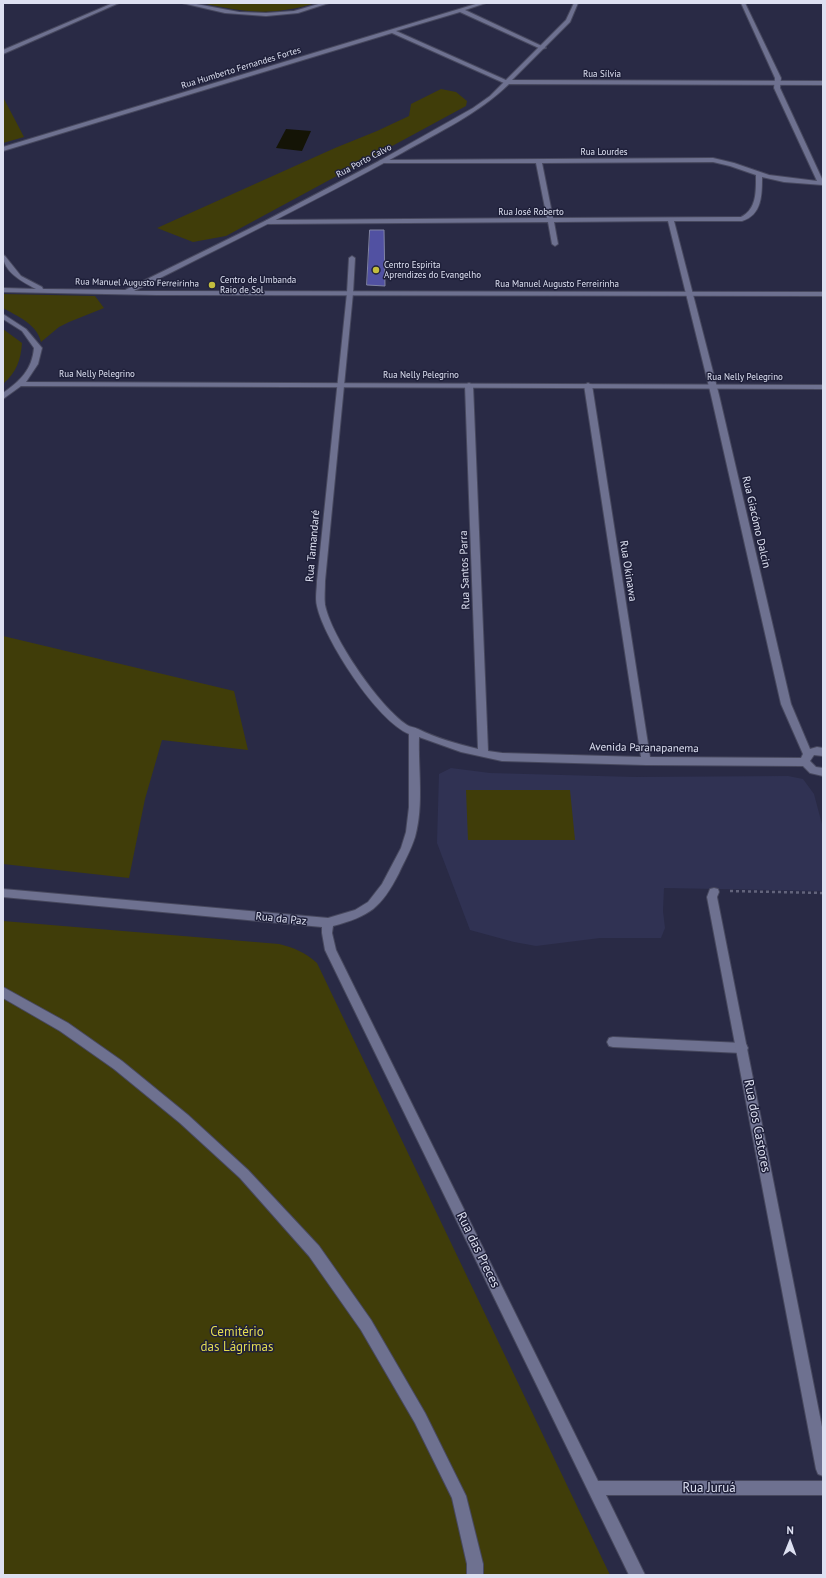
<!DOCTYPE html>
<meta charset="utf-8">
<style>
body{margin:0}
#map{position:relative;width:826px;height:1578px;overflow:hidden;background:#292a45;font-family:"PT Sans",sans-serif}
canvas{display:block}
.frame{position:absolute;inset:0;border:4px solid #dde0f1;pointer-events:none}
.north{position:absolute;left:770px;top:1522px;width:40px;height:40px;-webkit-text-stroke:3px #1f203a;paint-order:stroke;rotate:1deg;font-size:11px;font-weight:700;line-height:16px;text-align:center;color:#dde0f1}
.north::after{content:'';display:block;margin:auto;width:14px;height:18px;background:#dde0f1;clip-path:polygon(50% 0,100% 100%,50% 72%,0 100%)}
</style>
<div id="map">
<canvas width="826" height="1578"></canvas>
<div class="frame"></div>
<div class="north">N</div>
</div>
<script>
const g = document.querySelector('canvas').getContext('2d');
g.lineJoin = 'round';
function fill(path, color) { g.fillStyle = color; g.fill(path, 'evenodd'); }
function trace(path, color, width, dash) { g.strokeStyle = color; g.lineWidth = width; g.lineCap = dash ? 'butt' : 'round'; g.setLineDash(dash || []); g.stroke(path); }
function drawText(font, color, halo, rows, align = 'center') {
  g.font = font + ' "PT Sans",sans-serif'; g.lineWidth = 3; g.setLineDash([]); g.textBaseline = 'middle'; g.strokeStyle = halo; g.fillStyle = color; for (const [text, x, y, turn = 0] of rows) {
    g.save(); g.translate(x, y); g.rotate((+turn || 0) * Math.PI / 180); g.textAlign = isNaN(turn) ? turn : align; if (halo) g.strokeText(text, 0, 0); g.fillText(text, 0, 0); g.restore();
  }
}
const built = new Path2D(`
 M451,768L490,773L635,777L788,776L803,779L814,794L823,828V891L664,888L663,911L665,928L661,938H600L536,946L514,942L470,930L437,843L439,774Z`);
const green = new Path2D(`
 M202,3H316C272,16 246,13 202,3Z
 M441,89L456,92L467,101L466,106L226,236L193,242L157,228L335,148L377,131L409,116L411,104Z
 M3,97L24,137L3,143Z
 M3,294L95,296L104,308L69,322L59,327L41,342C37,324 17,316 3,308Z
 M3,329L22,343C21,360 16,373 3,384Z
 M3,636L234,691L248,750L162,740L145,799L129,878L3,864Z
 M466,790H570L575,840H468Z
 M3,921L279,944C294,948 305,952 317,963L610,1575H3Z`);
const water = new Path2D(`
 M286,129L311,131L302,151L276,148Z`);
const building = new Path2D(`
 M370,230H384L385,286L367,285Z`);
const path = new Path2D(`
 M730,891L823,893`);
const lane = new Path2D(`
 M3,987L68,1023L122,1061L188,1115L248,1170L319,1246L371,1320L425,1413L466,1496L483,1564V1575H467V1564L452,1498L415,1423L361,1330L309,1256L240,1178L180,1123L114,1069L60,1031L3,998Z
 M613,1037L742,1043L746,1044L748,1048L746,1052L742,1053L613,1047L609,1046L607,1042L609,1038Z`);
const street = new Path2D(`
 M113,3H119L3,54V50Z
 M182,3H191L239,12L266,13L294,11L322,3H329L298,13L266,16L225,13Z
 M479,3H486L465,10L546,48L541,49L460,12L396,31L508,81V83H504L392,33L3,151V147Z
 M741,3H745L781,78L780,88L823,181V185L784,182L762,177C762,195 762,215 742,221H674L719,395L791,704L810,749L817,747L823,748V756L814,755L810,761L816,767L823,768V776L810,773L803,766L646,765L502,761L461,752L419,737C418,770 424,805 415,837C411,850 404,862 399,873C381,908 370,916 333,926L332,933L336,950L598,1481H823V1495H606L645,1575H629L325,950L322,933V927L3,897V889L328,918L355,910L368,902L382,884L401,848L406,832L409,807V734C377,721 324,639 317,606C315,598 317,589 317,581L347,293L349,258L352,256L355,258L353,293L325,581C325,589 324,598 325,605C332,638 379,706 407,725C410,727 414,727 418,729C436,738 457,744 478,749L465,385L469,383L473,385L488,751L502,753L641,757L584,385L588,383L592,385L650,757L801,758L803,754L781,704L711,395L668,221L554,222L558,244L555,246L552,244L548,222L267,224L264,222L267,220L547,218L536,163H379V161L381,160L713,158L734,163L769,175L817,181L774,88L775,78ZM713,162L730,166L756,175C756,191 757,209 741,217L553,218L542,163Z
 M714,888L718,889L719,892L717,897L823,1432V1476L818,1474L816,1469L707,897L710,889Z`);
const secondary = new Path2D(`
 M574,3H578L570,22L512,80L823,81V85L509,84C478,114 439,132 402,153C314,202 224,246 134,291L823,292V296L156,295L3,292V288L36,289C23,282 3,272 3,255L5,256L21,276L42,287L43,289L125,290L265,221L379,161L473,108L490,96L566,20Z
 M3,314L26,329L42,348L38,364L26,382L823,385V389L21,386L3,399V393C20,381 32,370 34,348L22,331L3,319Z`);
const markers = [
 [376,270,4,"#c3bd3e"],
 [212,285,4,"#c3bd3e"]
];
const farStreetnames = [
 ["Rua Humberto Fernandes Fortes",241,68,-17],
 ["Rua Sílvia",602,74],
 ["Rua Lourdes",604,152],
 ["Rua Porto Calvo",364,161,-28],
 ["Rua José Roberto",531,212],
 ["Rua Manuel Augusto Ferreirinha",137,283,1],
 ["Rua Manuel Augusto Ferreirinha",557,284],
 ["Rua Nelly Pelegrino",97,374],
 ["Rua Nelly Pelegrino",421,375],
 ["Rua Nelly Pelegrino",745,377]
];
const farPoinames = [
 ["Centro Espirita",384,265],
 ["Aprendizes do Evangelho",384,275],
 ["Centro de Umbanda",220,280],
 ["Raio de Sol",220,290]
];
const streetNames = [
 ["Rua Giacómo Dalcin",756,522,77],
 ["Rua Tamandaré",313,546,-85],
 ["Rua Santos Parra",465,570,-92],
 ["Rua Okinawa",628,571,81],
 ["Avenida Paranapanema",644,748,1],
 ["Rua da Paz",281,919,6]
];
const nearStreetnames = [
 ["Rua dos Castores",757,1126,79],
 ["Rua das Preces",478,1250,64],
 ["Rua Juruá",709,1488]
];
const nearParknames = [
 ["Cemitério",237,1332],
 ["das Lágrimas",237,1347]
];
fill(built, '#303253');
fill(green, '#403d09');
fill(water, '#141406');
fill(building, '#5151a2');
trace(building, '#8083a3', 1);
trace(lane, '#47485e', 2);
trace(street, '#47485e', 2);
trace(secondary, '#47485e', 2);
trace(path, '#62637b', 2.5, [3, 3]);
fill(lane, '#6e7190');
fill(street, '#6e7190');
fill(secondary, '#6e7190');
for (const [x, y, r, color] of markers) { const dot = new Path2D(); dot.arc(x, y, r, 0, 2 * Math.PI); g.fillStyle = color; g.fill(dot); trace(dot, '#1f203a', 1.5); }
drawText('9px', '#dde0f1', '#1f203a', farStreetnames);
drawText('9px', '#dde0f1', '#1f203a', farPoinames, 'left');
drawText('11px', '#dde0f1', '#1f203a', streetNames);
drawText('13px', '#dde0f1', '#1f203a', nearStreetnames);
drawText('13px', '#e3dc51', '#1f203a', nearParknames);
</script>
